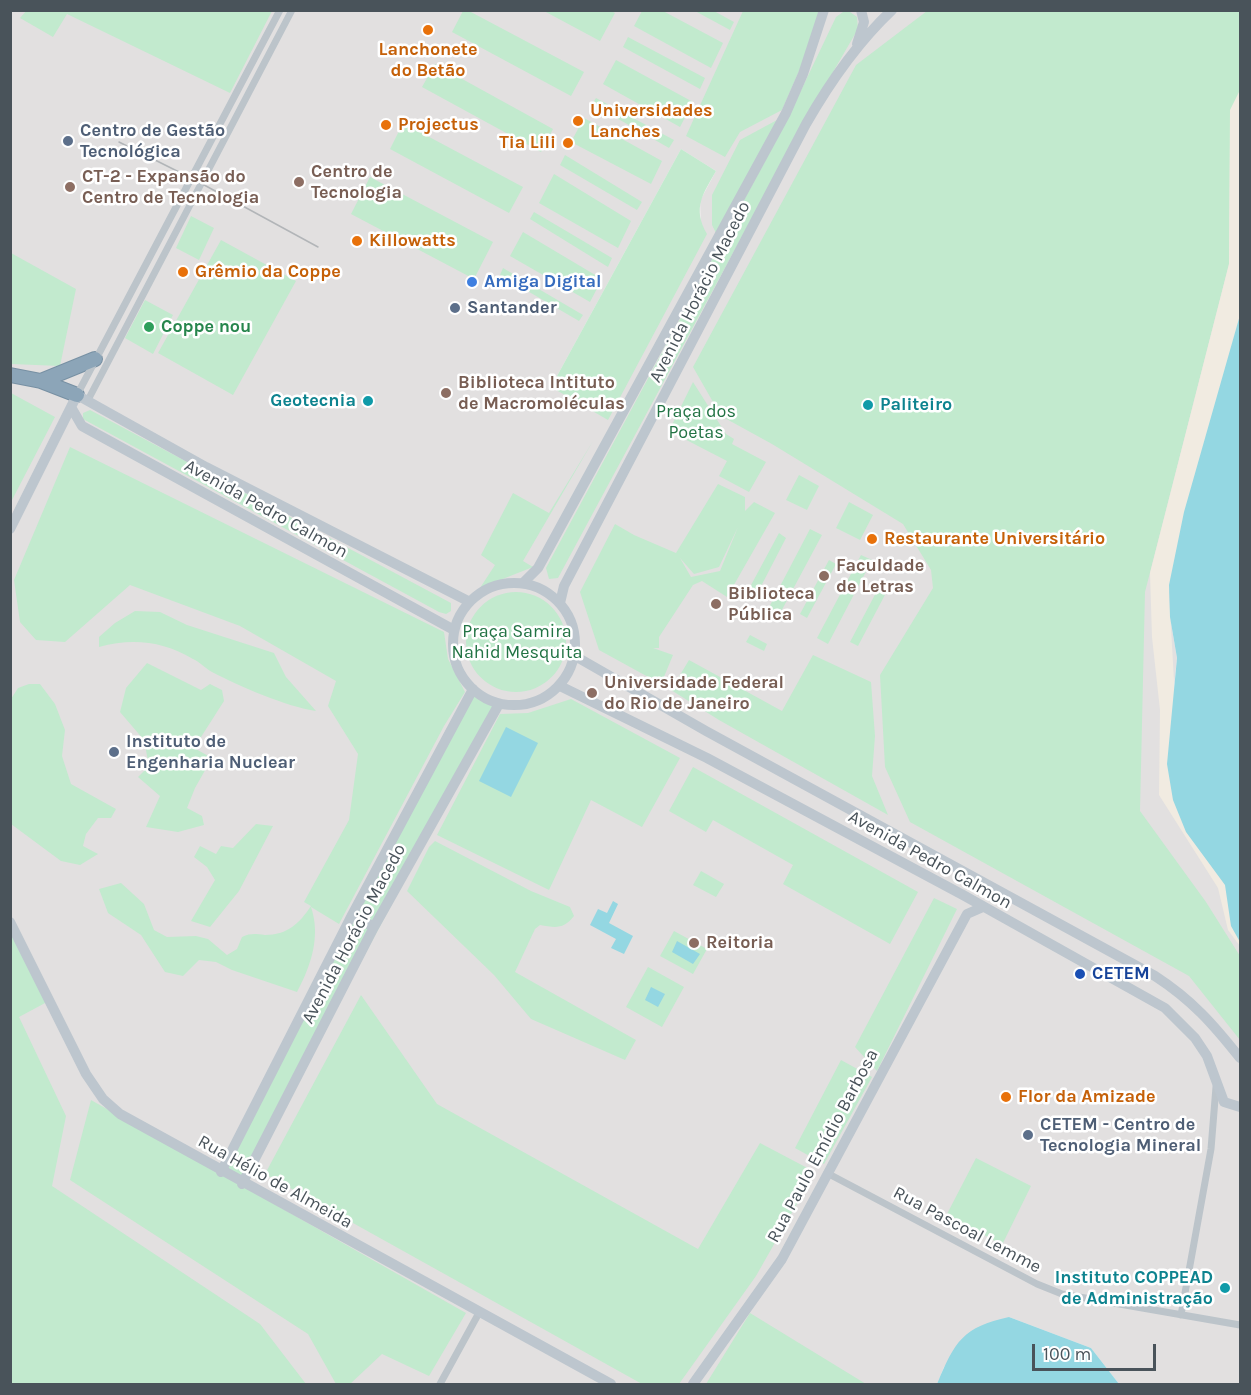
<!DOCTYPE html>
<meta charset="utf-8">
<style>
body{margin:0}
#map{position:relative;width:1251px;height:1395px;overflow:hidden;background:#f1efef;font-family:Karla,sans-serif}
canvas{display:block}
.frame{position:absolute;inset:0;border:12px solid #49535a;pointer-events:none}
.scale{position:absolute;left:1032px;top:1344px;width:124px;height:27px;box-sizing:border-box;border:3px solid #49535a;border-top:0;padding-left:8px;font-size:18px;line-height:21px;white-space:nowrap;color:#49535a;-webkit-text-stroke:4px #fff;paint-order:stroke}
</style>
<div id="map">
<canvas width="1251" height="1395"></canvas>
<div class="frame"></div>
<div class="scale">100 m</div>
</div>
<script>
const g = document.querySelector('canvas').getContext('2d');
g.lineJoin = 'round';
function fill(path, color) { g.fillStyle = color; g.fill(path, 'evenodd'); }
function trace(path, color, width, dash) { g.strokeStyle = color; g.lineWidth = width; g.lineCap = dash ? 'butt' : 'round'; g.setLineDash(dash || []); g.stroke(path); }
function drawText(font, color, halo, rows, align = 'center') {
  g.font = font + ' Karla,sans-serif'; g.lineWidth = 5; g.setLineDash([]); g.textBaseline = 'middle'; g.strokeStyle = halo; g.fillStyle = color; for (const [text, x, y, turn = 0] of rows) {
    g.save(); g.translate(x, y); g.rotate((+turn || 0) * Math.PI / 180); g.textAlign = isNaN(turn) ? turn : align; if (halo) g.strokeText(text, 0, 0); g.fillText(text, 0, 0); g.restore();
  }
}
const education = new Path2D(`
 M11,11H1240V315L1170,617L1177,658L1170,723L1225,885L1240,942V1384H1119L1091,1348L1009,1317L944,1367L937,1384H11ZM681,149L716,171L700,201L701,224L551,387Z`);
const green = new Path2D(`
 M27,10H272V11L230,93L67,14L53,37L20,18Z
 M463,11H469L584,72L571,96L452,32Z
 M611,11L615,13L600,41L544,11Z
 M642,11H663L723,43L711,68L634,26Z
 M695,11H714L734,22L730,30Z
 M743,11H819L803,62L782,110L740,132L725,157L686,136Z
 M927,11H1240V113L1230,143L1229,264L1145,592L1140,811L1206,902L1240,956V1040L1189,976L910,822L885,767L880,675L933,588L931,570L903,524L772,444L721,416L693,367L856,65Z
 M843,12H850L857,17L858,29L797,134L558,578L549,579L546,568L785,124L836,17Z
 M628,37L705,78L700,89L623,47Z
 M616,60L693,102L680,127L603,84Z
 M435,64L553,129L541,152L422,87Z
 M596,98L674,140L669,148L592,104Z
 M584,118L662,161L651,184L571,142Z
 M777,120L717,235L712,225V195L740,140Z
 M403,123L523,187L509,213L390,149Z
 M681,149L716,171C703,194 692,208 707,234L608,420L551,387Z
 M565,155L642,202L637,210L560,165Z
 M554,174L631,221L618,248L539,203Z
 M370,177L493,242L474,279L351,214Z
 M534,212L612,258L608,267L530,219Z
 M191,216L214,228L199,260L176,248Z
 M523,232L602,279L590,302L510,256Z
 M221,240L296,281L233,395L158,353Z
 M11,253L76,289L60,366L11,364Z
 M503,268L583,315L579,321L500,275Z
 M145,300L173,315L153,354L125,338Z
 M693,382L726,434L734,439L732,444L766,462L749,492L719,476L727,461L669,431Z
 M11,393L55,417L11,502Z
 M90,410L451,603V611L446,614L439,612L83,419V413Z
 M593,441L523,561L533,567L480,588L495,565L481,555L513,493L549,513Z
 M70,447L444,632L448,659L465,692L444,726L339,924L311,907C321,936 311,966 297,992L232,970L216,962L199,960L183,976L165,972L141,935L108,913L99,889L121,883L144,904L154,930L167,937L196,936L208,939L227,955L237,949L242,937C251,933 255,934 265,935C287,935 299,924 311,906L304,902L349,820L358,754L328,706L336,681L240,626L130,585L65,642L36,640L20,622L14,580Z
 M799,475L819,486L807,510L786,500Z
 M718,484L745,497V511L754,502L775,513L727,597L702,581L693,585L659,637V648H653L673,655L661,684L599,650L580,592L615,524L634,535L676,553ZM738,527L720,571L691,577L680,558L694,574L719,567Z
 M849,502L873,515L860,540L836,528Z
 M810,529L822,535L777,619L766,613Z
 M779,533L786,538L758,592L750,587Z
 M861,555L872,560L828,644L817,638Z
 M829,560L836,564L807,618L800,614Z
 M879,587L887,591L858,646L850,642Z
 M466 642a50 50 0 1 1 100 0a50 50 0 1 1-100 0Z
 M135,611L160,612L187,625L274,653L286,677L316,711C287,707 239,686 212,672C205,668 200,662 193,659C163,641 132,638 99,647V637L115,623Z
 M750,635L767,644L764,651L746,642Z
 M813,655L871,682L875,736L872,776L888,815L719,720L671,690L689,660L782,711Z
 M147,663L201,690L210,684L222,690L224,701L194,748L212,758L195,788L187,808L202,816L204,825L178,832L146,827L160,796L138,777L149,766L144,740L120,712L126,688Z
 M29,684H40L55,704L65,730L62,756L71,784L116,809L111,818H98L86,834L83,846L98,854L80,865L61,861L11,824V699L18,688Z
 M473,689L499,704L242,1184L221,1172Z
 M571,699L680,758L642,827L591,800L549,890L437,835L500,714L528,713Z
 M693,767L918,892L890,944L783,884L793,865L713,820L706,832L669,811Z
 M256,824L273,826L239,891L210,927L191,921L215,880L207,867L194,857L200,846L216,854L221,846L233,848Z
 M435,841L531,891L570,907L574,916C564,929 556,928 540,925L535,929L515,972L636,1040L625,1060L531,1019L494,975L407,891L429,847Z
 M701,871L724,884L716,897L693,885Z
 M934,898L957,909L877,1071L855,1047Z
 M10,930L47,1002L19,1017L66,1116L52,1186L260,1324L306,1384H11Z
 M674,931L707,949L693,974L660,956Z
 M648,967L684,987L662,1027L626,1007Z
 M361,995L437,1104L698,1249L760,1143L815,1172L756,1276L679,1384H642L265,1174Z
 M841,1060L872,1077L824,1164L795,1148Z
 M91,1100L466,1313L429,1376L382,1354L350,1384H336L308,1334L70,1180Z
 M976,1158L1031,1186L1002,1245L947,1214Z
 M750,1313L866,1384H706Z`);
const sand = new Path2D(`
 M1240,90V342L1169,592L1176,717L1240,909V946L1228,930L1218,888L1159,795L1160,710L1152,637L1150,573L1229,264L1230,110Z`);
const water = new Path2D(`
 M1240,315V942L1231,926L1225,885L1186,832L1173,800L1167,764L1177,658L1170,617L1169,585L1184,512Z
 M506,727L538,743L511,797L479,781Z
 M613,901L618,904L609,923L633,936L624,954L611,948L616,939L590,925L598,909L607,913Z
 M677,941L700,954L693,964L672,952Z
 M651,987L665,994L658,1007L645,1000Z
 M1009,1317L1091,1348L1119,1384H937C955,1341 963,1327 1009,1317Z`);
const street = new Path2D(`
 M77,395L280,10
 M88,400L292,10
 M827,1173L1037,1284L1062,1294L1240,1325
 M1181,1315L1211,1149L1216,1087
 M440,1384L480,1311`);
const secondary = new Path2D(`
 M857,44L864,22L861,10
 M71,407L82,426L454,630
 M10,529L77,395L206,467L468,601
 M524,582L538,568L786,113L803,74L824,10
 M453 644a61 61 0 1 1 122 0a61 61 0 1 1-122 0Z
 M560,603L564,586L806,124C830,82 856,44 892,10
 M575,656L706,731L1155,976C1192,1000 1213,1024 1240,1058
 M560,686L707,758L963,895L1165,1008L1195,1038L1207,1056L1224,1102L1240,1107
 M352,915L374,927
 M10,922L86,1074L103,1099L120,1114L611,1384
 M221,1172L352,915L473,689
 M242,1184L374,927L499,704
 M693,1384L782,1259L967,914L983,907`);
const highway = new Path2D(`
 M10,375L41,381L77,395
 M41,381L95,359`);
const tram = new Path2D(`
 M119,142L195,180L318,247`);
const markers = [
 [428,30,6,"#e8710a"],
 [578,121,6,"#e8710a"],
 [386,125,6,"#e8710a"],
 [68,141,6,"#5c6f8a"],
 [568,143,6,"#e8710a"],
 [299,182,6,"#8d6e63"],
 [70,187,6,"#8d6e63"],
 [357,241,6,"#e8710a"],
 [183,272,6,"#e8710a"],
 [472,282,6,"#3f7fe0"],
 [455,308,6,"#5c6f8a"],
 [149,327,6,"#2e9e5b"],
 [446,393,6,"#8d6e63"],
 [368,401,6,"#0f9aa8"],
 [868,405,6,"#0f9aa8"],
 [872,539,6,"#e8710a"],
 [824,576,6,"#8d6e63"],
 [716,604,6,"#8d6e63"],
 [592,693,6,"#8d6e63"],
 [114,752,6,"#5c6f8a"],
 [694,943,6,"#8d6e63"],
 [1080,974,6,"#1a4fb4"],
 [1006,1097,6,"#e8710a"],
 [1028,1135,6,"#5c6f8a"],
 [1225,1288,6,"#0f9aa8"]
];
const foodNames = [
 ["Lanchonete",428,50,"center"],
 ["do Betão",428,71,"center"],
 ["Universidades",590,111],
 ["Lanches",590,132],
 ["Projectus",398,125],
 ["Tia Lili",556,143,"right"],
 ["Killowatts",369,241],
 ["Grêmio da Coppe",195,272],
 ["Restaurante Universitário",884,539],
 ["Flor da Amizade",1018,1097]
];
const serviceNames = [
 ["Centro de Gestão",80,131],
 ["Tecnológica",80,152],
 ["Santander",467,308],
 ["Instituto de",126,742],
 ["Engenharia Nuclear",126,763],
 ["CETEM - Centro de",1040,1125],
 ["Tecnologia Mineral",1040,1146]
];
const educationNames = [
 ["Centro de",311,172],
 ["Tecnologia",311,193],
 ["CT-2 - Expansão do",82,177],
 ["Centro de Tecnologia",82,198],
 ["Biblioteca Intituto",458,383],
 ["de Macromoléculas",458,404],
 ["Faculdade",836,566],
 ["de Letras",836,587],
 ["Biblioteca",728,594],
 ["Pública",728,615],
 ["Universidade Federal",604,683],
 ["do Rio de Janeiro",604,704],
 ["Reitoria",706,943]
];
const shopNames = [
 ["Amiga Digital",484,282]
];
const streetNames = [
 ["Avenida Horácio Macedo",700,292,-63],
 ["Avenida Pedro Calmon",266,509,29],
 ["Avenida Pedro Calmon",930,860,29],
 ["Avenida Horácio Macedo",354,934,-62],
 ["Rua Paulo Emídio Barbosa",823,1146,-62],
 ["Rua Hélio de Almeida",275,1182,29],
 ["Rua Pascoal Lemme",967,1230,28]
];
const leisureNames = [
 ["Coppe nou",161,327]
];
const cultureNames = [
 ["Geotecnia",356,401],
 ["Paliteiro",880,405,"left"],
 ["Instituto COPPEAD",1213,1278],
 ["de Administração",1213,1299]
];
const parkNames = [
 ["Praça dos",696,412],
 ["Poetas",696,433],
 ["Praça Samira",517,632],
 ["Nahid Mesquita",517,653]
];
const transitNames = [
 ["CETEM",1092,974]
];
fill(education, '#e2e0e0');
fill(green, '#c2eace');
fill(sand, '#f1ebe1');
fill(water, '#94d7e2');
trace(highway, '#7790a3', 16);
trace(street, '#bcc4ca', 7);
trace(secondary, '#bdc6ce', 10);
trace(highway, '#8ca5b8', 14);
trace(tram, '#b2b5b8', 1.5);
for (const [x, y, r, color] of markers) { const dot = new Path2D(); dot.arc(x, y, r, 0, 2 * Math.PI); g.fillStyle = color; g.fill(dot); trace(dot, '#fff', 2); }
drawText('bold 18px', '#c56008', '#fff', foodNames, 'left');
drawText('bold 18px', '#4e5e75', '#fff', serviceNames, 'left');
drawText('bold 18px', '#785e54', '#fff', educationNames, 'left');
drawText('bold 18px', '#366cbe', '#fff', shopNames, 'left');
drawText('18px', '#49535a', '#fff', streetNames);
drawText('bold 18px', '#27864d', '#fff', leisureNames, 'left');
drawText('bold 18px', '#0d838f', '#fff', cultureNames, 'right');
drawText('18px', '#227344', '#fff', parkNames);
drawText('bold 18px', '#164399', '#fff', transitNames, 'left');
</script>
